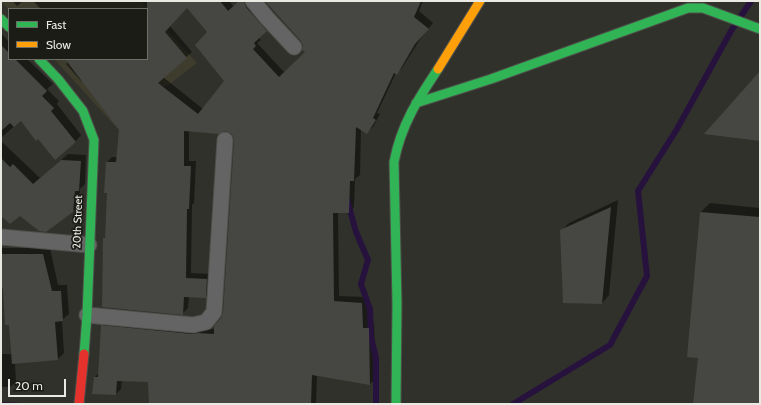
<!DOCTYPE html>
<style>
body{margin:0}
#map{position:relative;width:761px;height:405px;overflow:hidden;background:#31312c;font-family:Cabin,sans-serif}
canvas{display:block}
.frame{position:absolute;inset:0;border:2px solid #eaeae3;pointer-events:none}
.legend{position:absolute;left:8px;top:8px;width:140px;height:52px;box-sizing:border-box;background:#1c1c17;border:1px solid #6e6e69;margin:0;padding:5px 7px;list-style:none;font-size:12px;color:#eaeae3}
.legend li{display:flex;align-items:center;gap:8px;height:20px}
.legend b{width:20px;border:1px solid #6e6e69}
.scale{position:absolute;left:8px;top:379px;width:58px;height:18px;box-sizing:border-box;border:2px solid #eaeae3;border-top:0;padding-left:5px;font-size:12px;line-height:14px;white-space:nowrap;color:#eaeae3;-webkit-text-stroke:3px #1c1c17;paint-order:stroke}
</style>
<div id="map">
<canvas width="761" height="405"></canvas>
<div class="frame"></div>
<ul class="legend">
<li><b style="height:5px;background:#30b455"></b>Fast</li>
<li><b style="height:5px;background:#ff9f0a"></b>Slow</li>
</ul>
<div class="scale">20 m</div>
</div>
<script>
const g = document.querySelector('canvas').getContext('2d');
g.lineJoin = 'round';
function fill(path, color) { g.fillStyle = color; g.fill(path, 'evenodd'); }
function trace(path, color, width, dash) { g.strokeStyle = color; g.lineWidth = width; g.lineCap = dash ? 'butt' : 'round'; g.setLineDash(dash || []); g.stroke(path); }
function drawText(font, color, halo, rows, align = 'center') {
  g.font = font + ' Cabin,sans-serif'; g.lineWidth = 3.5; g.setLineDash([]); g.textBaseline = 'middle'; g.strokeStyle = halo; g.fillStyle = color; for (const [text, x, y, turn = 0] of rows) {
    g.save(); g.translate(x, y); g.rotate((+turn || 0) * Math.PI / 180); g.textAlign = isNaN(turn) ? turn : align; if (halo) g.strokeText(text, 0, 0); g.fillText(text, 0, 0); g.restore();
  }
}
const built = new Path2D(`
 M1,1H141L197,63L115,126L54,59H147V9H9V10Z`);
const water = new Path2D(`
 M1,402L45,404H1Z`);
const shadow = new Path2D(`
 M13,1H23L17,6Z
 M33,1H229L234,7L240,1H251L272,25L259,38L261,40L257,43L285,73L306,52L304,44L266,1H423L419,11L433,23L421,38L402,68L397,73H396L377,113L380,114L373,127L367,132L361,129L360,175L355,179L354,207L349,212H338L339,296L367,297L368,322L374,323L376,378L370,384L317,375L316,404H150L149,381L122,380L121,389L116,394L95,377L99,373L102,326L108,320L215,329L222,318L224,313L235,141L234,136L226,130H189V161H196L194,203L192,205L191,273L212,274L211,292L205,297L189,296L188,308L182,314L104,238L106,236L108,192L107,162L112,157H118L120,130L82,80L81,81L66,64L68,62L65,59H147V9H41ZM188,6L208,32L225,81L203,109L163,77L192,52L170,26Z
 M1,33L9,42V59H27L53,84L47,89L59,101L57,104L81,135L75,142L21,120L1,138Z
 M1,141L40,178L68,154L86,155L85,184L80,189L79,205L72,211L1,215Z
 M618,200L609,295L602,303L561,231L569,223Z
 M710,203L760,208V404H694L699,357L701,212Z
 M1,248H50L58,285H67L69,314L62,320L64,353L58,359L15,362L16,382L10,387H1V354H13L10,324L4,287H1Z`);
const stream = new Path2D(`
 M347,199L356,232L368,260L361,284L370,309L371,337L376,358V404
 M513,404L610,345L647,276L638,191L677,129L731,31L751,1`);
const building = new Path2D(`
 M147,1H220L228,11L239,1H244L246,7L267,31L254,43L256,46L253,49L279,77L305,52L302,50L303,45L301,41L265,1H421L414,17L429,29L415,44L397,75L394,73L373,118L376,120L367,134L356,127L354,181H350L349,213H333L334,301L362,303L363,328H369L370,385L312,375L311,404H149L148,382L117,381L116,395L92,394L94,377H98L101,325L192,334L198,333L214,334V326L221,318L223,313L234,141L233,136L230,133L225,131L219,134L184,131V166H191L189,209H187L186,278L207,279L206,298L184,297L183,315L102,307L103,238H105L107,193H104L106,162H116L119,130L65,59H147ZM187,8L207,32L195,45L224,81L198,114L158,83L187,58L165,32Z
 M1,45L9,53V59H15L47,91L42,96L54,108L51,111L76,142L55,160L38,139L36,141L21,121L14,127L10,123L1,131Z
 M760,71V141L704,134Z
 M1,158L10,167L13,164L33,184L61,160L81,161L79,191H75L73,212L46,232L39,231L20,216L10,224L1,216Z
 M611,207L602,304L563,303L560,230Z
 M700,212L760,217V404H693L698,358L687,357Z
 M1,254H43L52,291H61L63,321L55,322L58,360L12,364L9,325H5L3,288H1Z`);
const street = new Path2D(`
 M253,1L267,18L294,47
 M1,237L89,245
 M87,315L193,325L206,322L214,312L225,140`);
const fast = new Path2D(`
 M1,19L9,27
 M39,59L58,79L83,111L94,140L87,315L84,354
 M416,103L491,79L688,8H703L760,29
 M396,404L397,304L394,162C401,125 418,99 438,69`);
const slow = new Path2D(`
 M438,69L480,1`);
const jam = new Path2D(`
 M79,404L84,354`);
const streetNames = [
 ["20th Street",78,222,-88]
];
fill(built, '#3d3c2d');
fill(water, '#26123d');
fill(shadow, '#0007');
trace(stream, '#26123d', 6);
fill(building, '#464642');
trace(street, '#4e4e4a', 17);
trace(fast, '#4e4e4a', 11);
trace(slow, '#4e4e4a', 11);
trace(jam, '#4e4e4a', 11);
trace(street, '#646464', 15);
trace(fast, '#30b455', 9);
trace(slow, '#ff9f0a', 9);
trace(jam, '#e5322d', 9);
drawText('11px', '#eaeae3', '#1c1c17', streetNames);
</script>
